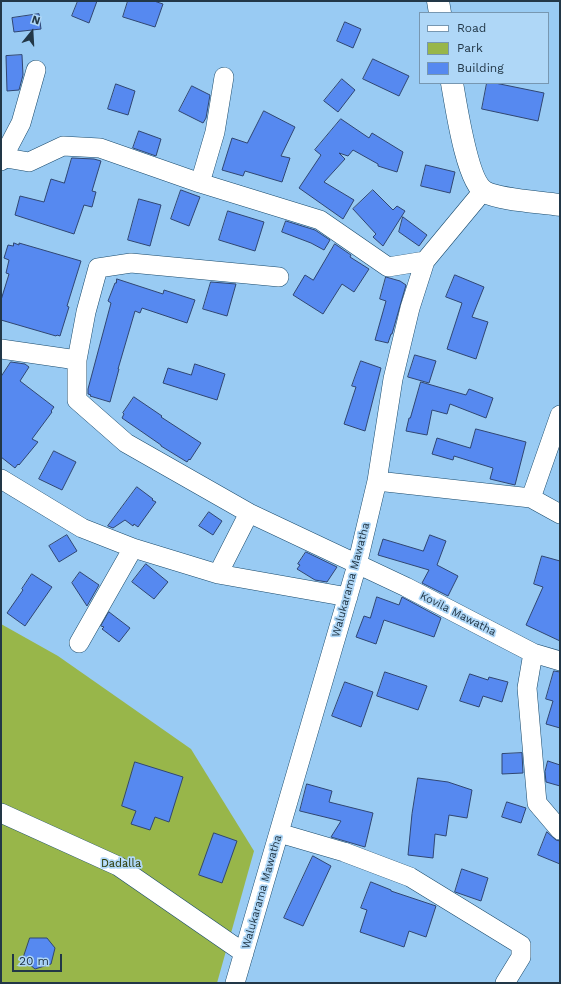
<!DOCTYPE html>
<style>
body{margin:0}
#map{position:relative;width:561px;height:984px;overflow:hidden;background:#99cbf3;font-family:"Work Sans",sans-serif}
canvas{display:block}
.frame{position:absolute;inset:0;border:2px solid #223747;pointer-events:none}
.legend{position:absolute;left:419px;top:12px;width:130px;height:72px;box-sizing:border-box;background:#afd7f7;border:1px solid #7797b1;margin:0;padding:5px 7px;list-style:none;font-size:12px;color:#223747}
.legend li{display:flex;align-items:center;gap:8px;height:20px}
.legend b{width:20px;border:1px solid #7797b1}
.north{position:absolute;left:12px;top:12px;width:40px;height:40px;-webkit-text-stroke:3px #afd7f7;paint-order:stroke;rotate:18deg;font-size:11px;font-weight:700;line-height:16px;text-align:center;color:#223747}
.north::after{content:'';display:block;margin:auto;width:14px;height:18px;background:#223747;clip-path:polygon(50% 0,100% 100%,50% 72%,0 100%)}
.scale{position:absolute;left:12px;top:954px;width:50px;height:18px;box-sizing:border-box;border:2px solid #223747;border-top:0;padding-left:5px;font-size:12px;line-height:14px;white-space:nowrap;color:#223747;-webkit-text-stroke:3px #afd7f7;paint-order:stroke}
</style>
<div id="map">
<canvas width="561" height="984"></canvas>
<div class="frame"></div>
<ul class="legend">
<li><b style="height:5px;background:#fff"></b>Road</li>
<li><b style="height:11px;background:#98b64a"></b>Park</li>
<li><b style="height:11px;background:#5689f0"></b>Building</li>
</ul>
<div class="north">N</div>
<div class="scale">20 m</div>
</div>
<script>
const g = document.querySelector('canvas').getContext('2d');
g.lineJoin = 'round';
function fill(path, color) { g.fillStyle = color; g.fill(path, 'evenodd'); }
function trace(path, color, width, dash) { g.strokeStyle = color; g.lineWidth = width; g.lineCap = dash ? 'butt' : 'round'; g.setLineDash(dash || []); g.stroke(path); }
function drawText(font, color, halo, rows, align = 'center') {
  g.font = font + ' "Work Sans",sans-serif'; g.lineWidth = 3.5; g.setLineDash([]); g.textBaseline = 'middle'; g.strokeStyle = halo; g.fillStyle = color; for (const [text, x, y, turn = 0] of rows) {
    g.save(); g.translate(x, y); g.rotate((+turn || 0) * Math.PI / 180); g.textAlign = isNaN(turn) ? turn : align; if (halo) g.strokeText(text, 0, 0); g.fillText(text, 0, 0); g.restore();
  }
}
const green = new Path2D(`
 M1,624L58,656L191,749L254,851L217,983H1Z`);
const building = new Path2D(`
 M78,1H97L89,23L72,16Z
 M128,1H154L163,4L155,27L123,17Z
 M39,14L41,29L14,32L12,18Z
 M345,22L361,29L353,48L337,41Z
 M22,55L23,75L19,90L7,91L6,56Z
 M373,59L409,76L399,96L363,79Z
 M342,79L355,90L338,112L324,101Z
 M487,83H495L544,93L538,121L482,109Z
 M116,84L135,91L128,115L108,109Z
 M192,86L210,95L206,118L203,123L179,111Z
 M264,111L295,127L281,156L290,158L282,182L245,171L243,176L222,170L232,138L247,143Z
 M341,119L369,138L372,133L403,152L397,172L378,166V164L353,150L348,156L339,153L345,159L324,182L354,200L343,219L299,188L321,155L315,150Z
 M139,131L161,139L156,156L133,148Z
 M72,158L94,159L101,161L92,191L96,192L92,207L84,205L74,234L15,215L20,196L44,202L51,179L64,183Z
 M426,165L455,172L450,193L421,186Z
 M181,190L200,197L189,226L171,219Z
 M373,190L393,210L397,206L405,211L383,246L373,237L376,234L353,209Z
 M139,199L161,205L150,246L128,240Z
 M228,211L264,222L255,251L219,240Z
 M403,217L427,235L419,246L399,232Z
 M286,221L315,230L330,240L324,250L311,243L282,232Z
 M14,243L19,245V243L81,261L67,306L69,307L60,336L57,335L56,336L1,320V300L9,274L6,273L9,260L4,258L8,245L13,246Z
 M335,244L351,255L350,257L369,269L354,292L342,284L323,314L293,295L305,275L313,280Z
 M455,275L484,287L472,317L488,322L476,359L447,349L462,303L446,297Z
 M386,277L400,281L406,285L392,334H391L388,343L375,340L386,301L380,299Z
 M117,279L163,294L164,290L195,300L187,323L142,308L140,313L135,311L118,369H119L110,402L90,396L91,395L88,394V389L111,303L108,301L115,283H116Z
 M211,282L236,284L227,316L203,309Z
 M415,355L436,361L429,383L408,377Z
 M361,361L381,368L365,431L344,424L356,387L352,386Z
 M11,362L25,364L29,367L20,381L54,407L51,411L52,412L32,439L38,442L19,465L18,464L15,468L1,457V377Z
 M195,364L225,374L217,400L163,383L168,368L191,375Z
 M421,382L466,395L469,389L493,398L486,418L450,404L447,414L432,410L427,435L406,431L409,418H410Z
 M134,397L162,416L161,417L201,443L190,460L189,459L187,462L161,446V445L122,418L124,414L123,413Z
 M476,429L526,442L515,485L490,479L493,468L454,456L453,460L432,454L437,438L470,448Z
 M54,451L76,462L62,490L39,479Z
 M137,487L153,499L152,500L156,502L138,527L134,524L133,526L125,520L113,528L108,526Z
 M209,512L222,521L213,535L199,526Z
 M67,535L77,551L59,562L49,546Z
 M430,535L446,541L437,565L458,576L448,596L422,583L429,570L378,555L383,539L423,551Z
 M306,552L337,567L327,582L315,580L297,569L300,565L298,564Z
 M542,556L560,561V641L526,625L543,587L534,584Z
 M146,564L168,582L154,599L132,582Z
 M80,572L99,585L87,606L72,583Z
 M32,574L52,587L25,626L7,613L23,590L22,589Z
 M377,597L399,605L402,597L441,618L434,637L384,620L376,644L356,637L364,616L370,618Z
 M109,612L130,628L119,642L102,629L104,627L101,626Z
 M554,671L560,672V728L546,724L553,701L546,699Z
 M385,672L427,686L418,710L377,696Z
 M470,674L488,680L489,677L508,682L502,702L483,696L479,707L460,701Z
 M345,682L373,692L361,727L332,716Z
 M522,753L523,773L502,774V754Z
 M548,761L560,765V786L546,782L545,772Z
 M135,762L183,777L169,822L155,817L150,830L131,824L136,811L122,806Z
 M418,778L448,782L472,790L467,818L449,815L446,836L435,834L433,858L408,855L412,814Z
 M307,784L332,791L329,802L373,813L365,847L331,837L341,821L300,811Z
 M507,802L526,808L521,823L502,817Z
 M547,832L556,840L560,841V864L538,855Z
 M214,833L237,841L222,883L199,875Z
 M313,856L331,866L303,926L284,918Z
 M462,869L488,878L481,901L455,892Z
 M371,882L391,890V891L436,906L426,937L409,931L404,947L360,932L367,910L361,908Z
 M30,938H47L55,948L51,964L35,969L23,959Z`);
const street = new Path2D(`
 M1,157L29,162L63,146L100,148L200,183L320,220L388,267L425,261
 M1,161L21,123L36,70
 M200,183L215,132L224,77
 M1,349L77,360V400L126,443L249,513L406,587L533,653L560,661
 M77,360L86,312L98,268L131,263L279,277
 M1,479L82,528L133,548L218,574L348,597
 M377,481L531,498L560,514
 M531,498L560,415
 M218,574L249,513
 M79,643L133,548
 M533,653L527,688L537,803L560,830
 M1,813L118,866L244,953
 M279,833L344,852L410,877L521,945V957L505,983
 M235,983L357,565L377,481L393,379L410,308L425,261L483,191`);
const secondary = new Path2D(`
 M438,1L440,13
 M452,83C456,105 467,182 485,192C500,200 541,202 560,205`);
const streetNames = [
 ["Walukarama Mawatha",351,580,-75],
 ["Kovila Mawatha",458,614,27],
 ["Walukarama Mawatha",262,892,-74]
];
const parkNames = [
 ["Dadalla",121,864]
];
fill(green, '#98b64a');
fill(building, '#5689f0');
trace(building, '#304671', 1);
trace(street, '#18496b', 20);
trace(secondary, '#18496b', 23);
trace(street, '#fff', 19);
trace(secondary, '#fff', 22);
drawText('11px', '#223747', '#afd7f7', streetNames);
drawText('11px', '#293600', '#afd7f7', parkNames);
</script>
